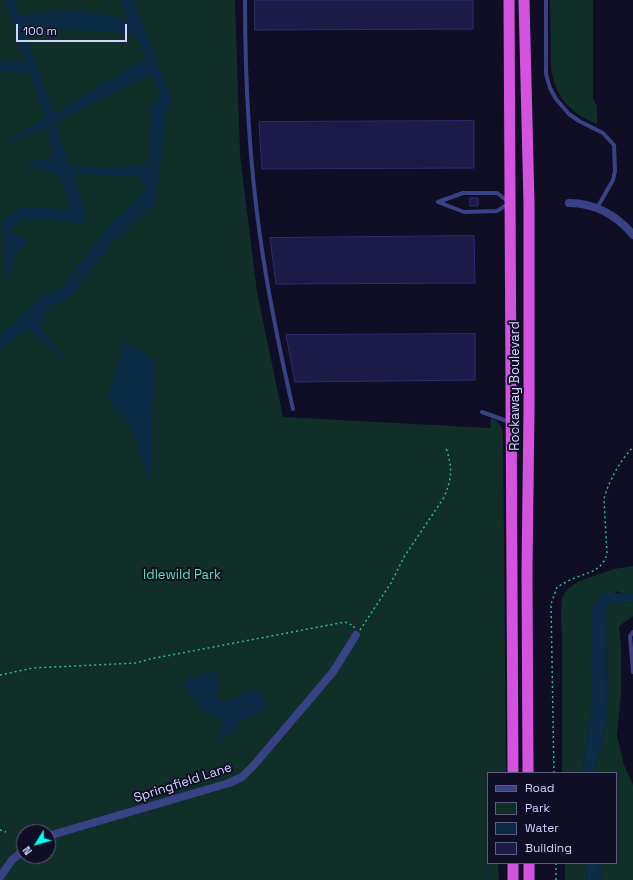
<!DOCTYPE html>
<style>
body{margin:0}
#map{position:relative;width:633px;height:880px;overflow:hidden;background:#0f0e25;font-family:"Space Grotesk",sans-serif}
canvas{display:block}
.legend{position:absolute;left:487px;top:772px;width:130px;height:92px;box-sizing:border-box;background:#0f0e25;border:1px solid #5d5d7c;margin:0;padding:5px 7px;list-style:none;font-size:12px;color:#d2d4ff}
.legend li{display:flex;align-items:center;gap:8px;height:20px}
.legend b{width:20px;border:1px solid #5d5d7c}
.north{position:absolute;left:16px;top:824px;width:40px;height:40px;box-sizing:border-box;background:#0f0e25;border:1px solid #5d5d7c;border-radius:50%;rotate:233deg;font-size:11px;font-weight:700;line-height:16px;text-align:center;color:#d2d4ff}
.north::after{content:'';display:block;margin:auto;width:14px;height:18px;background:#00fdee;clip-path:polygon(50% 0,100% 100%,50% 72%,0 100%)}
.scale{position:absolute;left:16px;top:24px;width:111px;height:18px;box-sizing:border-box;border:2px solid #d2d4ff;border-top:0;padding-left:5px;font-size:12px;line-height:14px;white-space:nowrap;color:#d2d4ff;-webkit-text-stroke:3px #0f0e25;paint-order:stroke}
</style>
<div id="map">
<canvas width="633" height="880"></canvas>
<ul class="legend">
<li><b style="height:5px;background:#384285"></b>Road</li>
<li><b style="height:11px;background:#112f29"></b>Park</li>
<li><b style="height:11px;background:#0b2b47"></b>Water</li>
<li><b style="height:11px;background:#1c1a46"></b>Building</li>
</ul>
<div class="north">N</div>
<div class="scale">100 m</div>
</div>
<script>
const g = document.querySelector('canvas').getContext('2d');
g.lineJoin = 'round';
function fill(path, color) { g.fillStyle = color; g.fill(path, 'evenodd'); }
function trace(path, color, width, dash) { g.strokeStyle = color; g.lineWidth = width; g.lineCap = dash ? 'butt' : 'round'; g.setLineDash(dash || []); g.stroke(path); }
function drawText(font, color, halo, rows, align = 'center') {
  g.font = font + ' "Space Grotesk",sans-serif'; g.lineWidth = 4; g.setLineDash([]); g.textBaseline = 'middle'; g.strokeStyle = halo; g.fillStyle = color; for (const [text, x, y, turn = 0] of rows) {
    g.save(); g.translate(x, y); g.rotate((+turn || 0) * Math.PI / 180); g.textAlign = isNaN(turn) ? turn : align; if (halo) g.strokeText(text, 0, 0); g.fillText(text, 0, 0); g.restore();
  }
}
const green = new Path2D(`
 M0,0H235L240,155L257,292L283,417L490,428L491,418C498,420 501,425 503,432L506,773H488V863H498L499,880H0ZM24,832H48V856H24Z
 M550,0H593V99L597,106V124C570,113 555,97 551,68Z
 M633,566V593L626,595L616,591L591,610V712L582,773H562V639L561,611L562,598L567,590L577,582L614,569Z
 M617,601L620,603L633,602V616L619,626L621,646V694L617,736L624,765L633,785V880H602L599,863H616V773H594L607,720L606,606L612,602Z
 M565,863H585L587,880H565Z`);
const water = new Path2D(`
 M5,0H15L19,15L81,10L128,20L121,0H134L171,97L166,114L156,201L113,242L69,298L49,306L39,325L70,367L28,327L0,351V336L43,296L60,290L102,234L147,188L138,176L74,174L87,223L23,218L9,231L30,243L16,253L6,286L2,219L22,207L71,210L59,175L25,165L54,156L46,127L0,148L45,117L30,73L0,71V62H27ZM22,26L135,34L146,58L54,114ZM151,74L161,95L151,106L150,166L71,168L55,122Z
 M121,341L154,358L150,486L132,427L108,400L121,353Z
 M608,591L610,593C619,591 623,596 633,593V602L620,603L617,601L612,602L606,606L607,720L594,773H582L591,712V610L601,595Z
 M217,672C220,680 216,689 216,698C231,710 235,693 247,691C249,690 251,691 254,690L256,693L262,692L267,703L261,711L243,720L231,733L221,740L218,738C221,732 224,725 222,718L205,712L196,701L193,699L184,682C192,676 206,674 217,672Z
 M585,863H599L602,880H587Z`);
const stream = new Path2D(`
 M488,839V851
 M488,880L489,863`);
const building = new Path2D(`
 M255,0H473V29L255,30Z
 M474,121V168L262,169L259,122Z
 M470,198H478V206H470Z
 M474,236L475,283L276,284L270,238Z
 M475,334V380L295,382L286,335Z`);
const path = new Path2D(`
 M360,630L391,583L404,557L443,499C452,480 453,468 446,448
 M0,675L33,668L136,663L150,659L345,622L354,626V628
 M554,773L551,604L557,587C563,584 569,580 575,578C589,572 602,571 607,554L604,499C609,480 620,461 633,447
 M0,830L6,832
 M556,863V880`);
const service = new Path2D(`
 M245,0C245,79 249,158 260,236C268,294 280,352 293,409
 M546,0V74L550,88L556,99L569,114L579,121L603,133L614,145L615,171L613,180L597,208
 M463,193H497L510,203L497,211L464,212L438,202Z
 M482,412L510,422
 M633,632L630,636L633,672`);
const minor = new Path2D(`
 M569,203C594,203 617,215 633,235
 M48,836L229,783L242,777L254,765L333,672L356,635
 M0,877L12,860L24,850`);
const trunk = new Path2D(`
 M509,0L513,773
 M524,0L529,203V410L527,571L528,773
 M513,863V880
 M529,863V880`);
const streetNames = [
 ["Rockaway Boulevard",515,386,-90],
 ["Springfield Lane",183,783,-18]
];
const parkNames = [
 ["Idlewild Park",182,575]
];
fill(green, '#112f29');
fill(water, '#0b2b47');
trace(stream, '#0b2b47', 2);
fill(building, '#1c1a46');
trace(building, '#2e2c73', 1);
trace(path, '#2db99a', 1.5, [2, 3]);
trace(service, '#384285', 4);
trace(minor, '#384285', 8);
trace(trunk, '#d353df', 11);
drawText('13px', '#d2d4ff', '#0f0e25', streetNames);
drawText('13px', '#5ce2ab', '#0f0e25', parkNames);
</script>
